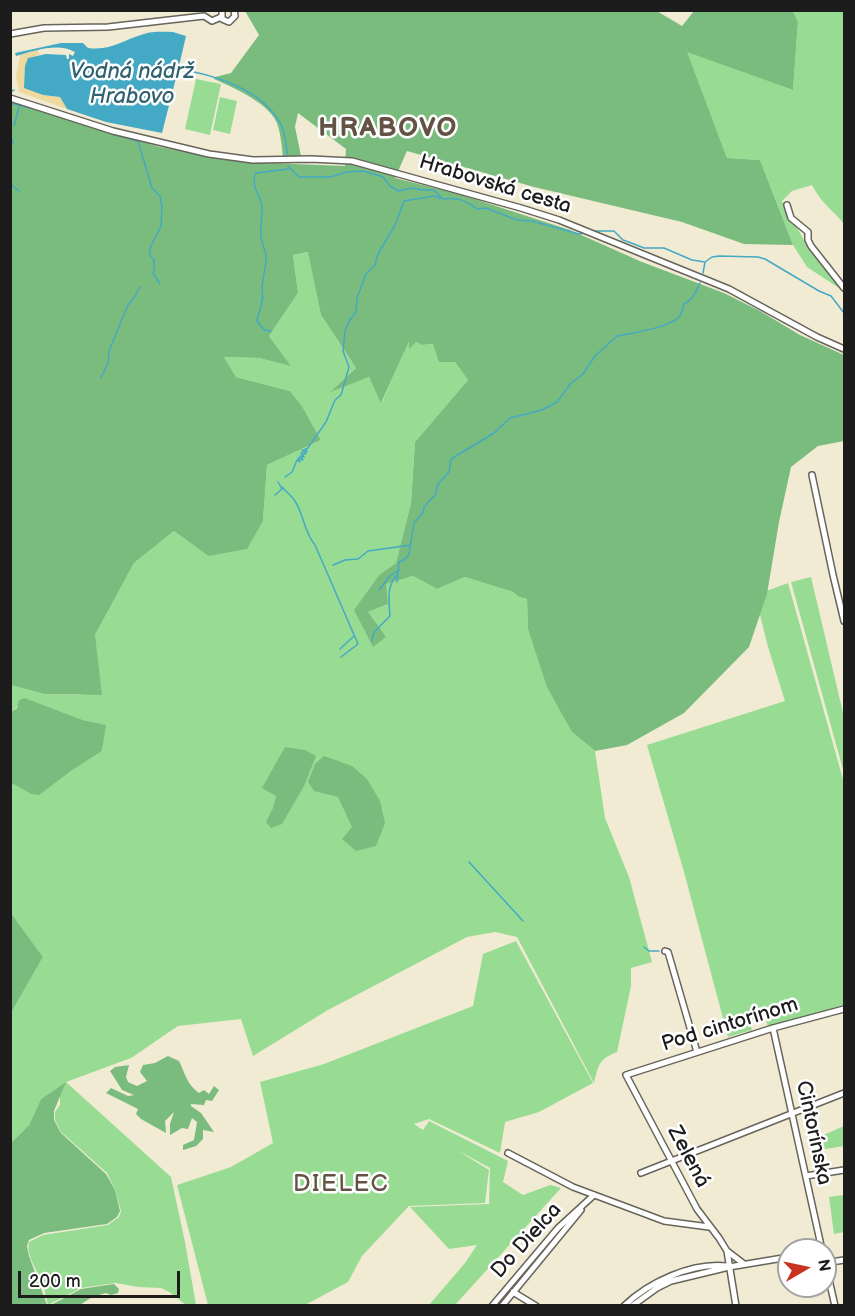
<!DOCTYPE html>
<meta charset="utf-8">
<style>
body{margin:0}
#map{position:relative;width:855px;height:1316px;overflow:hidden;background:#f1ebd4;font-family:"Balsamiq Sans",sans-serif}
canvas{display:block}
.frame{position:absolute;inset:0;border:12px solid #1c1c1c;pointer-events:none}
.north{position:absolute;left:777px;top:1238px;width:60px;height:60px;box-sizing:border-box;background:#fff;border:2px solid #a4a4a4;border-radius:50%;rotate:81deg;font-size:16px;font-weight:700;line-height:24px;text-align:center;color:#1c1c1c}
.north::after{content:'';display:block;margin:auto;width:21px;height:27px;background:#c8321e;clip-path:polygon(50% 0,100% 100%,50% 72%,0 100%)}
.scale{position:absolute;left:18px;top:1271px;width:162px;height:27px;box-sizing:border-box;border:3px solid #1c1c1c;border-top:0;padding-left:8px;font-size:18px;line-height:21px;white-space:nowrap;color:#1c1c1c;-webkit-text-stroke:4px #fff;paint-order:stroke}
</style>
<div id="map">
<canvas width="855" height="1316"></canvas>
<div class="frame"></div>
<div class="north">N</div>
<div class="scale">200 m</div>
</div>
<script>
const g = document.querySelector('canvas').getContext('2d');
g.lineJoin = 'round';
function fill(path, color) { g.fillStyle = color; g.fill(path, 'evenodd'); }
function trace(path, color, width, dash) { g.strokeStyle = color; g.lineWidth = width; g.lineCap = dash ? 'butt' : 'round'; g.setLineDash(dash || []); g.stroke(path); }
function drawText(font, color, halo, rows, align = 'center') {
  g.font = font + ' "Balsamiq Sans",sans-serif'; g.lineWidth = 5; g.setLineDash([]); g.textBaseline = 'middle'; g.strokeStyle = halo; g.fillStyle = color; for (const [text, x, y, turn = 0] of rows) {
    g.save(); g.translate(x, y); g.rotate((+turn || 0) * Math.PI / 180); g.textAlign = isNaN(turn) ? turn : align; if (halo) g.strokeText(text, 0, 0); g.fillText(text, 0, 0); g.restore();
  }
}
const green = new Path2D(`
 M793,11H844V224C831,208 822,204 812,185L792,191L782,201L805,242L842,290L807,267L793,245L760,160L727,158L686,51L793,90L798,22Z
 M196,79L221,84L210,135L185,129Z
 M220,97L237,101L230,134L213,130Z
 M309,252L321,315L356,368L332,390L369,377L382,402L409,339V348L416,342L422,345L433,344L455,362L468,380L415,442L411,503L400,548L396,563L380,574L368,612L388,604L385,584L413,576L437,589L465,577L513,592L519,597L527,599L528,629L572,732L595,751L605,818L629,877L652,962L631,968V986L617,1052C598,1060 599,1064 594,1083L517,937L495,932L467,937L328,1010L253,1056L241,1019L178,1026L131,1058L66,1082L171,1177L185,1242L196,1305H186L169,1292L161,1288L138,1287L116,1283L81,1288L48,1305C46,1298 45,1292 43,1285C38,1271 26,1257 29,1242L43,1235L108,1225L119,1217L121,1211L115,1190L107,1173L61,1132L55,1120V1112L60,1105V1095L65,1083L41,1099L29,1125L11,1143V1013L43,957L11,913V787L13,784L31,794L102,751L105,725L83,720L25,698L13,711L11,710V685L44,694L81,695L95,635L134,563L174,531L208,556L263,521L267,465L321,440L302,406L290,391L236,377L224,357L259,358L290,365L269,336L298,293L293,255Z
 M811,577L844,717V773L791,582Z
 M788,583L844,783V1005L768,1027L765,1017L750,1022L752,1030L728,1037L684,872L647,745L785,701L768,647L755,595Z
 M516,941L593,1083L539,1112L505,1122L500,1153L429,1119L414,1124L423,1130L429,1121L508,1161L503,1182L523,1195L550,1185L561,1188L455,1305H429L465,1263L477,1245L449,1249L410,1207L489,1204L490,1168L457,1150L489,1170L485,1203L409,1206L362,1256L348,1282L305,1305H208L177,1185L231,1167L273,1143L260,1082L324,1064L473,1006L483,954Z
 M844,1126V1146L813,1151L812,1140Z
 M844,1195V1232L834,1234L829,1197Z`);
const forest = new Path2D(`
 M655,10L682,26L694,11H793L798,22L793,90L687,52L727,158L760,160L793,245L744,244L682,222L534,187L407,151L395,178L462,195L570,230L642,262L724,293L760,311L800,335L844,355V441L818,446L791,467L779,522L767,594L749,647L684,713L627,745L595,751L572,732L547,687L528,629L527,599L519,597L513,592L465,577L437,589L413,576L386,584L388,604L368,612L386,637L373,647L354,610L380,574L396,563L411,503L415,442L468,380L455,362H439L433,344L422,345L416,342L409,349V341L381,403L369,377L330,392L356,368L321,315L308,252L293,255L298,293L269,336L291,366L259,358L224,357L236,377L290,391L302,406L321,440L267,465L263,521L247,549L208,556L174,531L134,563L95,635L102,695L44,694L11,685L10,101L160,147L243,162L345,166L346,149L298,113L295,127L301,156L338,158H283C282,148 281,136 278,126C272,104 234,88 214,79L215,77L231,73L259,35L245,11Z
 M25,698L83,720L106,725L102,751L72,770L39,795L31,794L13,784L11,787V710L13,711L17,708L19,700Z
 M285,747L305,750L316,756L304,786L282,824L271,828L266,822L273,808L276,796L262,788Z
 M324,756L352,766L367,779L380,801L385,823L376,846L356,851L342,839L352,827L338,797L314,791L308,782L315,764Z
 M11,913L43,957L11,1013Z
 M168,1056L179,1061C186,1075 186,1083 199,1093L204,1090L209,1094L214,1086L219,1090L212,1101L206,1100L204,1105L191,1104V1106L201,1113L214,1132L203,1130V1139L196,1146L183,1150V1145L194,1140L197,1122L192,1118L188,1129L182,1128L170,1135V1124L174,1112L165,1121L166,1133L141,1119L136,1114L138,1109L106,1093L111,1088L128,1096L134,1095L122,1090L110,1071L115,1067L129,1065L126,1077L128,1082L137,1086L147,1081L140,1072L143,1065L155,1063Z
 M66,1082L54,1111V1120L61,1133L106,1174L115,1190L120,1211L117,1217L107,1224L44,1233L29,1240L27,1246L29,1256L47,1305H11V1143L29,1125L41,1099Z
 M114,1284L119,1289L118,1293L111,1295L106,1293L92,1297L80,1305H51L81,1289Z`);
const sand = new Path2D(`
 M38,50L39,55L28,58L43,95L60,97L67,109L19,92L16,76L20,55Z`);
const water = new Path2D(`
 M173,32L186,36L179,66H170L171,68L178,70L162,133L106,122L67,109L60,97L43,95L24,88L25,66L28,58L46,54L66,55L67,59H69V54L73,56L75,52C58,42 34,51 16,56L15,53L61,43H83L88,48C112,51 122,40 144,34C153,31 163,32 173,32Z`);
const stream = new Path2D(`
 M169,66L179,68
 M190,71C223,78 261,91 279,121C285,131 286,143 287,154
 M12,91L14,90
 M10,103L47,112
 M60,117L110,133
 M14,126L19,107
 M116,135L138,141L152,188L160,196L162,207L161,226L150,248V256L154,260V271
 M10,145L13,142L12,139
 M288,166L299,177H330L347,172L364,171L383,177L390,186L398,191L413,188L422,190H434L443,199C457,197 465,200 477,209L486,208L517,220L532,221L579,234L585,233
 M10,184L19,191
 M593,231H614L623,240L634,244L644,248H664L692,260L705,262L712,257L719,256L758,257L765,259L819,291L831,296L844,313
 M153,273L160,284
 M703,273L705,262
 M262,297C263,307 258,312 257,321L264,330L271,331
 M263,299C259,284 267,270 266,256C265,250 262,244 261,237C260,228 262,218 262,208C262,195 249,186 256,173L288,169
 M101,378L108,363L109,351L128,305L132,301L140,287
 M285,477L292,472L297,460L300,462L298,458L303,460L300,456L304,457L301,453L306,454L302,450L307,452L305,449H307L326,422L335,400L341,395L349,367L343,351L345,331L349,321L356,312L357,298L366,274L375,265L378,254L395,225L404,201L434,196L440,198
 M282,487C286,492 292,496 295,501C304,515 304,532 315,545L358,644L341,657
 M275,495L282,489L278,482
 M333,565L345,560L358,559L368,551L411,545
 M397,582L399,562L405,559L409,554L414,523L423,513L424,507L435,495L438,484L449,472L451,459L494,433L510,418L542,410L557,402L571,383L583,374L595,356L617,336C632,333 668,328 679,317C682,313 683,308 684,304C693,300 696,291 700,283
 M379,590L390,576L399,570
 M372,641L374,632L390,616C389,601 386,585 398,574
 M340,649L354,636
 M469,862L523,921
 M644,947L649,951H659`);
const minor = new Path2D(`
 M222,10V19L229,22L235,16L234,10
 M10,34L44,28L108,27L195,17L204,16L212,21L221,17
 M10,98L113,131L209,154L253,160L311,159L352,161L521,208L559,220L729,289L817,337L844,349
 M787,205L791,218L808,232V240L811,246L844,288
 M812,475L833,575L844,621
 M665,951L668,952L697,1052
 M773,1028L822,1250
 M508,1153L573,1187L640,1212L664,1221L709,1227
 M641,1173L844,1093
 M806,1176L844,1170
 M727,1251L744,1264
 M825,1262L835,1306
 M825,1263L844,1260
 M513,1292L536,1306
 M492,1306L558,1228L594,1195
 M502,1306L581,1210
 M624,1306C649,1282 692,1262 727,1266
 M632,1306L657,1288L671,1281L729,1267L789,1257
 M736,1306L727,1251L719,1238L697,1209L626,1075L773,1028L844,1009`);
const streetNames = [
 ["Hrabovská cesta",495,185,17],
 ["Pod cintorínom",730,1025,-17],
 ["Cintorínska",813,1133,78],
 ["Zelená",688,1157,62],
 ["Do Dielca",527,1241,-48]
];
const waterNames = [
 ["Vodná nádrž",132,72],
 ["Hrabovo",132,97]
];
const quarterNames = [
 ["DIELEC",341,1185]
];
const districtNames = [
 ["HRABOVO",388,129]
];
fill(green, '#98dc94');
fill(forest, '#7abc7e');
fill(sand, '#eeda9e');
fill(water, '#44a9c4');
trace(stream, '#44a9c4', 1.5);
trace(minor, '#67645c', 8);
trace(minor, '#fff', 5);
drawText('21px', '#1c1c1c', '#fff', streetNames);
drawText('italic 22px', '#306270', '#fff', waterNames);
g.letterSpacing = '1.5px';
drawText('24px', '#645245', '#fff', quarterNames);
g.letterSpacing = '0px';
g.letterSpacing = '1.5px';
drawText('bold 27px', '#645245', '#fff', districtNames);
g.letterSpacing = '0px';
</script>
